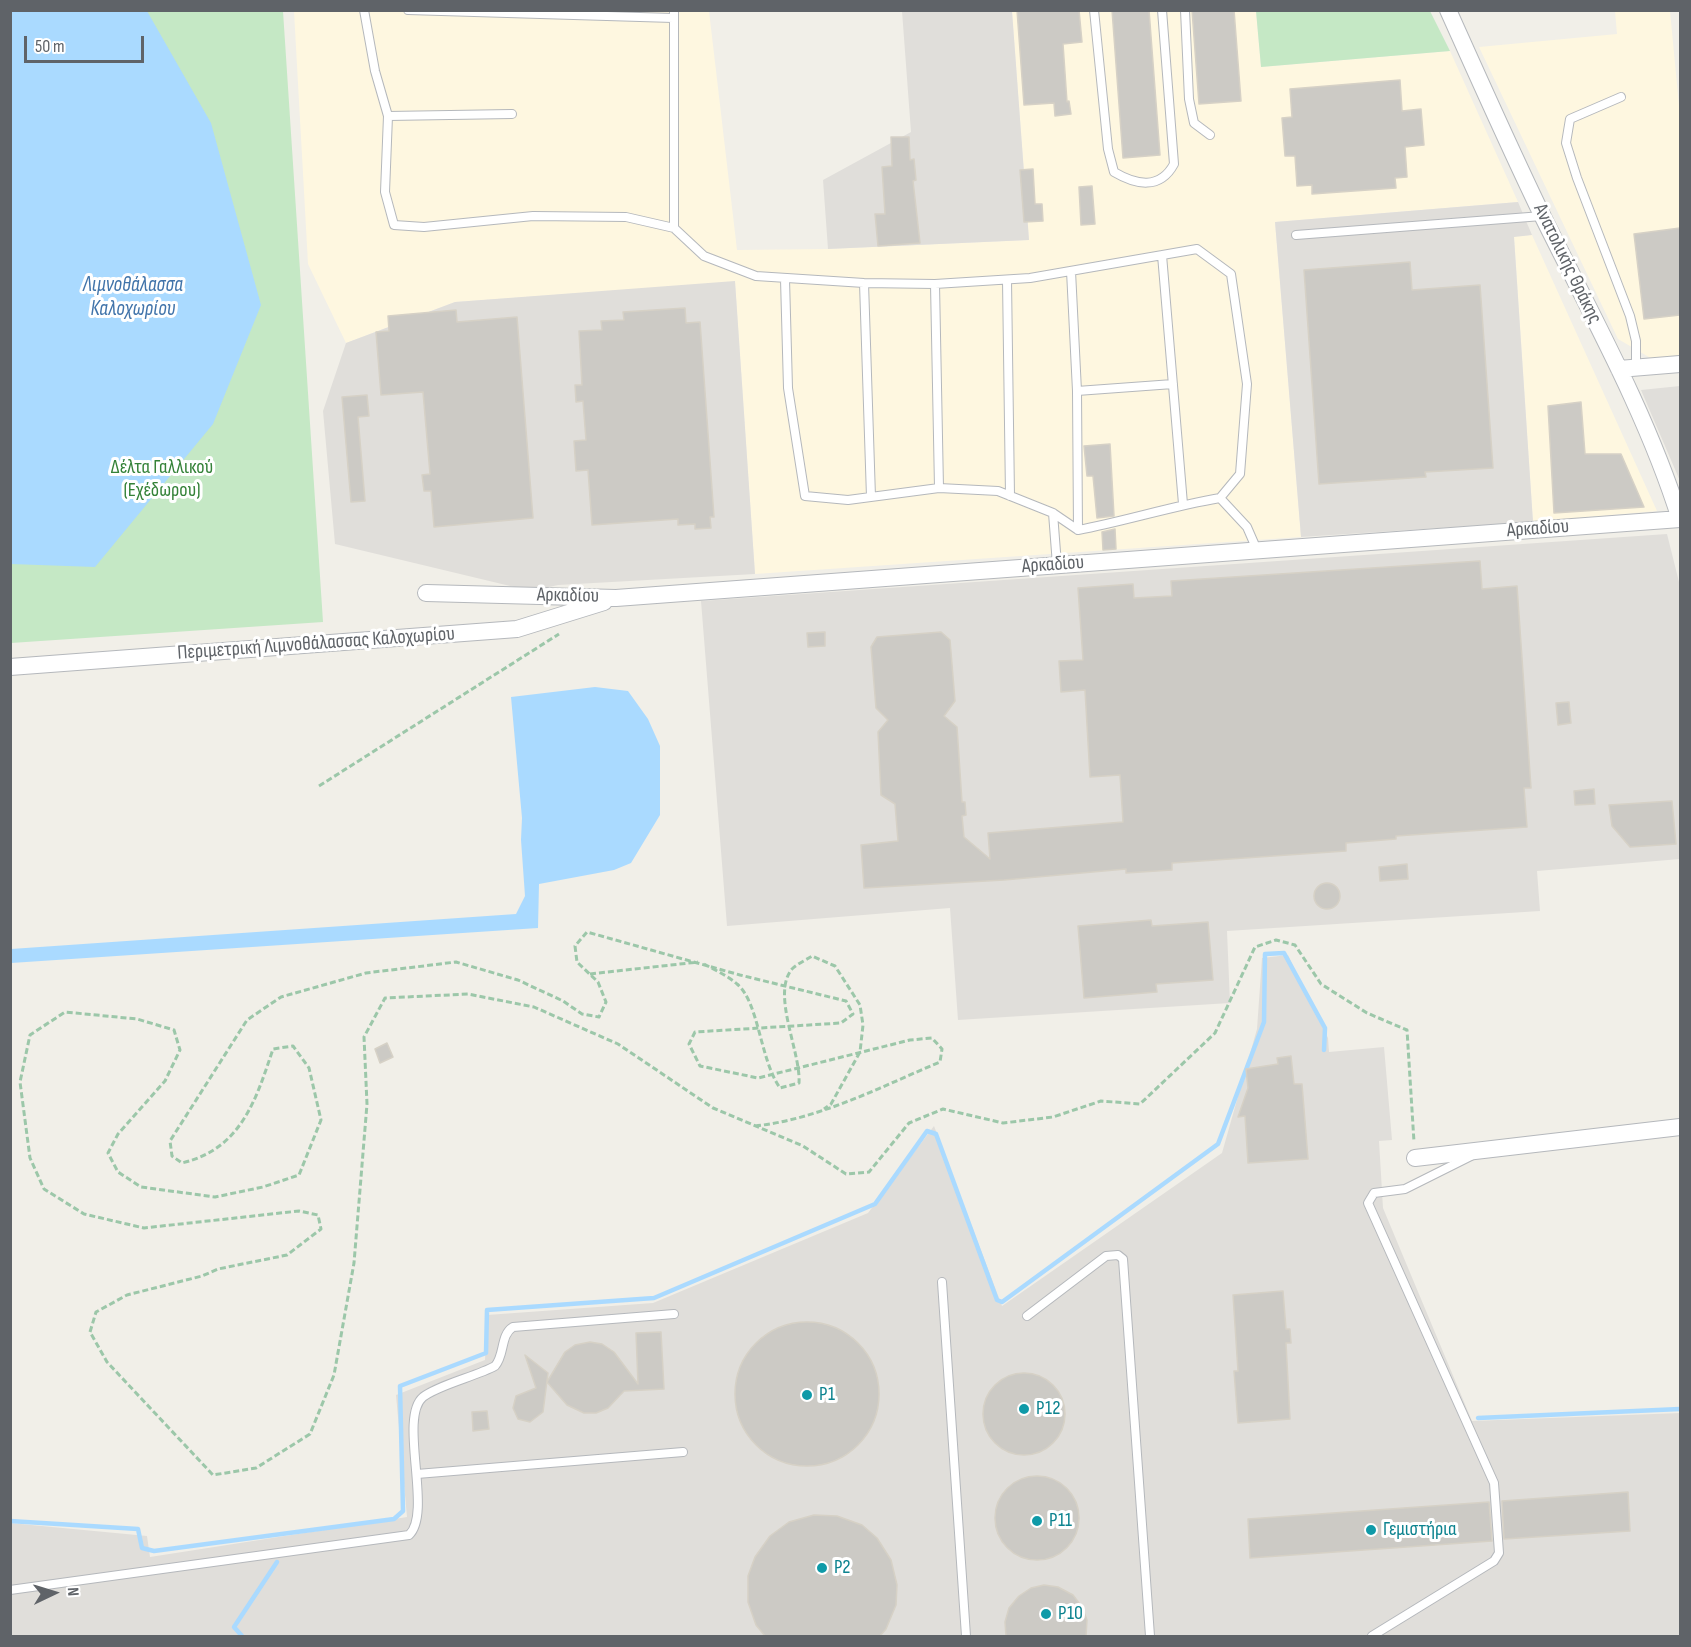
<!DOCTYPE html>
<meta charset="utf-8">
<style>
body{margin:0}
#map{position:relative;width:1691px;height:1647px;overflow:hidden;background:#f1efe8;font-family:"Sofia Sans Condensed",sans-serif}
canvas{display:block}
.frame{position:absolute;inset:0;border:12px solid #5f6368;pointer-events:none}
.north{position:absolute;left:24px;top:1563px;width:60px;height:60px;-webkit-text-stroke:4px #fff;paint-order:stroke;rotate:86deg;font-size:16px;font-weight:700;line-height:24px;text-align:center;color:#5f6368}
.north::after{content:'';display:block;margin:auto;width:21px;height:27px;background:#5f6368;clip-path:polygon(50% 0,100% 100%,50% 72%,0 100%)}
.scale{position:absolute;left:24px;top:36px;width:120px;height:27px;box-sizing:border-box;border:3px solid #5f6368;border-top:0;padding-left:8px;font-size:18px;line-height:21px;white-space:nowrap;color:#5f6368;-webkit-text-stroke:4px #fff;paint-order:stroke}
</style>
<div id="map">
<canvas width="1691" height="1647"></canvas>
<div class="frame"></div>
<div class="north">N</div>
<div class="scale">50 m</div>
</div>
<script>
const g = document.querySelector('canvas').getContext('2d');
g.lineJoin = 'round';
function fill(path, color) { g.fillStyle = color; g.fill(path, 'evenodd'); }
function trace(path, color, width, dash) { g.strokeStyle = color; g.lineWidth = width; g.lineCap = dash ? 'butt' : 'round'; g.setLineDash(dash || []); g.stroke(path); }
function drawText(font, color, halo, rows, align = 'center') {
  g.font = font + ' "Sofia Sans Condensed",sans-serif'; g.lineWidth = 6; g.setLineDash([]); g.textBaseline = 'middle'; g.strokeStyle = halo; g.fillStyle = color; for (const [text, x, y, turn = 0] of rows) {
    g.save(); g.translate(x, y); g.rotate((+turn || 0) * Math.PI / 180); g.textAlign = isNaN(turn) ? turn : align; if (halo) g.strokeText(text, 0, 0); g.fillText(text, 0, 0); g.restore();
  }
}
const commercial = new Path2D(`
 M294,11H709L737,250L828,249L1029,240L1012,11H1256L1261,67L1450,51L1518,202L1275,222L1301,537L755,574L735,282L455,302L346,343L308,264Z
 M1615,11H1670L1680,116V358L1654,360L1618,339L1479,47L1617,34Z
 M1532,235L1657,511L1533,522L1514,236Z`);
const industrial = new Path2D(`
 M902,11H1012L1029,240L828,249L823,180L911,132Z
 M1518,202L1532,235L1514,237L1533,522L1301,537L1275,222Z
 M735,281L755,574L558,585L531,591L335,544L323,411L346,343L455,302Z
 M1680,386V481L1641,390Z
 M1667,534L1680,586V859L1537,871L1540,911L1227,931L1230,1003L958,1020L950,908L727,926L701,601Z
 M1288,955L1328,1038L1329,1052L1384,1047L1392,1140L1379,1141L1383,1208L1472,1421L1680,1413V1636H11L10,1523L147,1536L150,1557L407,1517L396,1395L485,1360L487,1315L653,1303L868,1213L934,1126L1002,1306L1222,1153L1257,1029L1262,958Z`);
const green = new Path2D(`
 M11,11H283L323,622L11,643Z
 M1256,11H1430L1450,51L1261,67Z`);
const water = new Path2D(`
 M11,10L147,11L211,123L261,305L213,424L95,567L11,564Z
 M595,687L628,691L648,719L660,746V815L631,863L614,870L539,884L538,928L11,963V949L516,914L525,896L521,840L522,818L511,697Z`);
const stream = new Path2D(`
 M1478,1418L1680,1409
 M10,1521L138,1529L142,1548L154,1551L394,1519L403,1511L400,1386L486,1353L487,1310L654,1298L875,1204L927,1131L936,1134L997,1300L1002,1302L1218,1144L1264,1022L1265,954L1284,953L1325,1028L1324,1050
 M242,1636L234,1627L277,1562`);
const building = new Path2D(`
 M1017,10H1079L1082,42L1063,44L1067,102L1069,101L1071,114L1055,116L1054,103L1024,105Z
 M1112,10H1149L1160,155L1123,158Z
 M1192,10H1234L1241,101L1199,104Z
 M1400,80L1402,111L1421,109L1424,145L1405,147L1407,177L1395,178L1396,188L1312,194V185L1297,186L1295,156H1285L1282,118L1292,117L1290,89Z
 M891,137H909L910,160L914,159L916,180L913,181L920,243L878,246L875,214H885L882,167L892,166Z
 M1033,169L1035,204H1042L1043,221L1024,222L1020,170Z
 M1092,186L1095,224L1081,225L1079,187Z
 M1680,228V315L1644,319L1634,234Z
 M1410,262L1412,290L1480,285L1493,468L1425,472L1426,477L1319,484L1304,270Z
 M685,308L686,323L700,322L714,517H710L711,528L695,529V524L678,525V519L592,525L588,470L576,471L574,441L586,440L583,401L576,402L575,385H582L579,331L602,330L601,321L624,320L623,312Z
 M456,310L457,322L517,317L533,518L434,527L431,491H424L422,475L430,474L423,392L381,395L376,332L389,331L388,316Z
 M367,395L369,416L358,417L365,501L351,502L342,397Z
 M1581,402L1585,454H1621L1644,507L1554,513L1548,406Z
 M1110,444L1114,516L1097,518L1093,476H1087L1084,446Z
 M1115,529L1116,549L1103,550L1102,532Z
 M1480,561L1482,589L1517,586L1531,788H1524L1527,827L1396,836V839L1346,843V851L1172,863V870L1126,873V869L1004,880L864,888L861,845L898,841L895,804L881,795L878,732L888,720L876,708L871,647L877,637L941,632L950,640L955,701L944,716L957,727L962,802H965L966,815L962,816L964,837L990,859L988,833L1123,822L1120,775L1090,777L1085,690L1061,692L1059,661L1083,660L1078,588L1133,584L1134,598L1172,596L1171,581Z
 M825,632V646L808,647L807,633Z
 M1569,702L1571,723L1558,725L1556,703Z
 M1594,789L1595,804L1575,805L1574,791Z
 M1672,801L1676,844L1630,847L1612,826L1609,805Z
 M1407,864L1408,879L1380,881L1379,867Z
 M1314 896a13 13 0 1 1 26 0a13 13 0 1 1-26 0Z
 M1151,920L1152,926L1208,922L1213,980L1156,984L1157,992L1084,998L1078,926Z
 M387,1043L393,1057L380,1063L375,1049Z
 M1291,1056L1294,1084H1302L1308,1159L1248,1163L1245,1116L1238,1117L1248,1088L1246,1069L1278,1064L1277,1058Z
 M1283,1291L1286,1329H1290L1291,1343H1286L1290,1419L1238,1423L1234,1371H1238L1233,1295Z
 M735 1394a72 72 0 1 1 144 0a72 72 0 1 1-144 0Z
 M661,1332L664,1389L624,1391L608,1408L596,1413H584L567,1405L547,1382L565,1352L575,1345L590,1342L602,1344L614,1352L638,1384L636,1333Z
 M525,1355L548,1373L543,1412L530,1422L518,1419L513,1408L516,1396L536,1388Z
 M983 1414a41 41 0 1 1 82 0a41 41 0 1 1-82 0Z
 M487,1411L489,1429L473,1431L472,1412Z
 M995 1518a42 42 0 1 1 84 0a42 42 0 1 1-84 0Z
 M1628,1492L1630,1531L1504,1539L1502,1501Z
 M1489,1502L1492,1541L1250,1558L1248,1519Z
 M814,1515L837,1516L862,1525L877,1538L891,1560L897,1585L896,1605L886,1629L880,1636H765L756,1625L748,1602V1576L755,1557L770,1536L789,1522Z
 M1044,1585L1058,1587L1073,1595L1082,1607L1087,1620L1086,1636H1006L1005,1622L1009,1608L1019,1596L1031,1588Z`);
const path = new Path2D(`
 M319,786L559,634
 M704,964C715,970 728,976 737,984C759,1002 760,1060 780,1088L799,1083C801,1052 771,994 792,969C797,964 806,960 812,956L835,966L860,1005L863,1025L860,1052L831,1104L824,1109
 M590,974L698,962
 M755,1126C820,1119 880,1087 940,1062L942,1049L932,1038L910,1040L758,1078L700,1066L689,1044L695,1032L841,1023L853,1014L846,1001L740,975L587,932L575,946L577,962L598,982L606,1002L599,1017L582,1014L563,1001L518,980L456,962L366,973L281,997L247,1020L170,1141L172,1156L182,1163C241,1149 256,1100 273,1049L293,1046L309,1068L321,1120L299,1175L263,1187L215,1197L141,1187L118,1172L108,1153L118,1134L165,1081L180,1050L174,1030L137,1019L65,1012L30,1035L20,1082L30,1158L44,1189L84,1214L144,1228L299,1211L318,1215L321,1229L287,1255L218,1269L202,1276L127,1295L96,1312L90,1332L107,1362L213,1475L256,1468L310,1434L334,1375L354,1263L367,1104L364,1037L385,998L468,994L534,1007L618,1044L713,1108L803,1146L846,1174L869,1172L909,1123L943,1109L1003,1123L1053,1117L1101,1101L1140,1104L1215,1033L1255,947L1276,940L1295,945L1321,984L1367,1013L1407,1030L1414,1142`);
const lane = new Path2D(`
 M364,10L375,71L388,116L385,192L394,225L424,227L533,216L626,217L674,228L704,256L756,276L864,283L935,284L1030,278L1197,249L1231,274L1247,384L1240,474L1220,498C1172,506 1126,521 1078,530L1053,513L998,491L939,488L848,500L805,496L788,388L785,279
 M408,10L673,18
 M674,10V228
 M1094,10L1108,149L1114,172C1136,185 1160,190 1174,164L1162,10
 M1185,10L1189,99L1194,123L1210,135
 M1621,97L1570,119L1566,143L1577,178L1630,316L1636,341V368
 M388,116L512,114
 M1296,235L1542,216
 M1162,255L1183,504
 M1071,271L1077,391L1078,530
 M1007,280L1010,496
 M864,283L871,497
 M935,284L939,488
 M1077,391L1173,384
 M1220,498L1247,527L1257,550
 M1053,513L1057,565
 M942,1282L966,1636
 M1027,1316L1106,1256L1118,1255L1123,1259L1150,1636
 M417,1474L683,1452
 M10,1590L409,1535C433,1513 398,1418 423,1397C438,1385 477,1376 495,1366C505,1355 500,1335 513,1327L674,1314
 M1372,1636L1494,1561L1499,1553L1494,1483L1368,1203L1374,1193L1405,1189L1471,1156`);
const street = new Path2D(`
 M1448,10C1479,79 1510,149 1543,217C1592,316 1647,414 1680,519
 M1619,369L1680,364
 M426,593L616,598L1680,519
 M10,667L517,629L604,602
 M1415,1158L1680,1127`);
const markers = [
 [807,1395,6,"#0f9aa8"],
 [1024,1409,6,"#0f9aa8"],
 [1037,1521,6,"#0f9aa8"],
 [1371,1530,6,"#0f9aa8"],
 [822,1568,6,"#0f9aa8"],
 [1046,1614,6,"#0f9aa8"]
];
const streetNames = [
 ["Ανατολικής Θράκης",1567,264,64],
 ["Αρκαδίου",1538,529,-4],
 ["Αρκαδίου",1053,565,-4],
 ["Αρκαδίου",568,596,1],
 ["Περιμετρική Λιμνοθάλασσας Καλοχωρίου",316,644,-4]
];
const parkNames = [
 ["Δέλτα Γαλλικού",162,468],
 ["(Εχέδωρου)",162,491]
];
const cultureNames = [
 ["P1",819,1395],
 ["P12",1036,1409],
 ["P11",1049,1521],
 ["Γεμιστήρια",1383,1530],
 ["P2",834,1568],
 ["P10",1058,1614]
];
const waterNames = [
 ["Λιμνοθάλασσα",133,286],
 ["Καλοχωρίου",133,310]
];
fill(commercial, '#fef7e0');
fill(industrial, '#e0deda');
fill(green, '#c5e8c5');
fill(water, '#aadaff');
trace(stream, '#aadaff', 4.5);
fill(building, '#cccac5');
trace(building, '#d6d1c6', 1.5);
trace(lane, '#b5b8bc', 10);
trace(street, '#b5b8bc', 18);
trace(path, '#9cc7a9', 3, [6, 3]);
trace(lane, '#fff', 8);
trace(street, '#fff', 16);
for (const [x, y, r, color] of markers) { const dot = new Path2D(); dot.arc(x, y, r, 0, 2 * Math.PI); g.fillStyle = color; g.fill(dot); trace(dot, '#fff', 2); }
drawText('20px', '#5f6368', '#fff', streetNames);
drawText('20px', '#348238', '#fff', parkNames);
drawText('20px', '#0d838f', '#fff', cultureNames, 'left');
drawText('italic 21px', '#4174aa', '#fff', waterNames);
</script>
